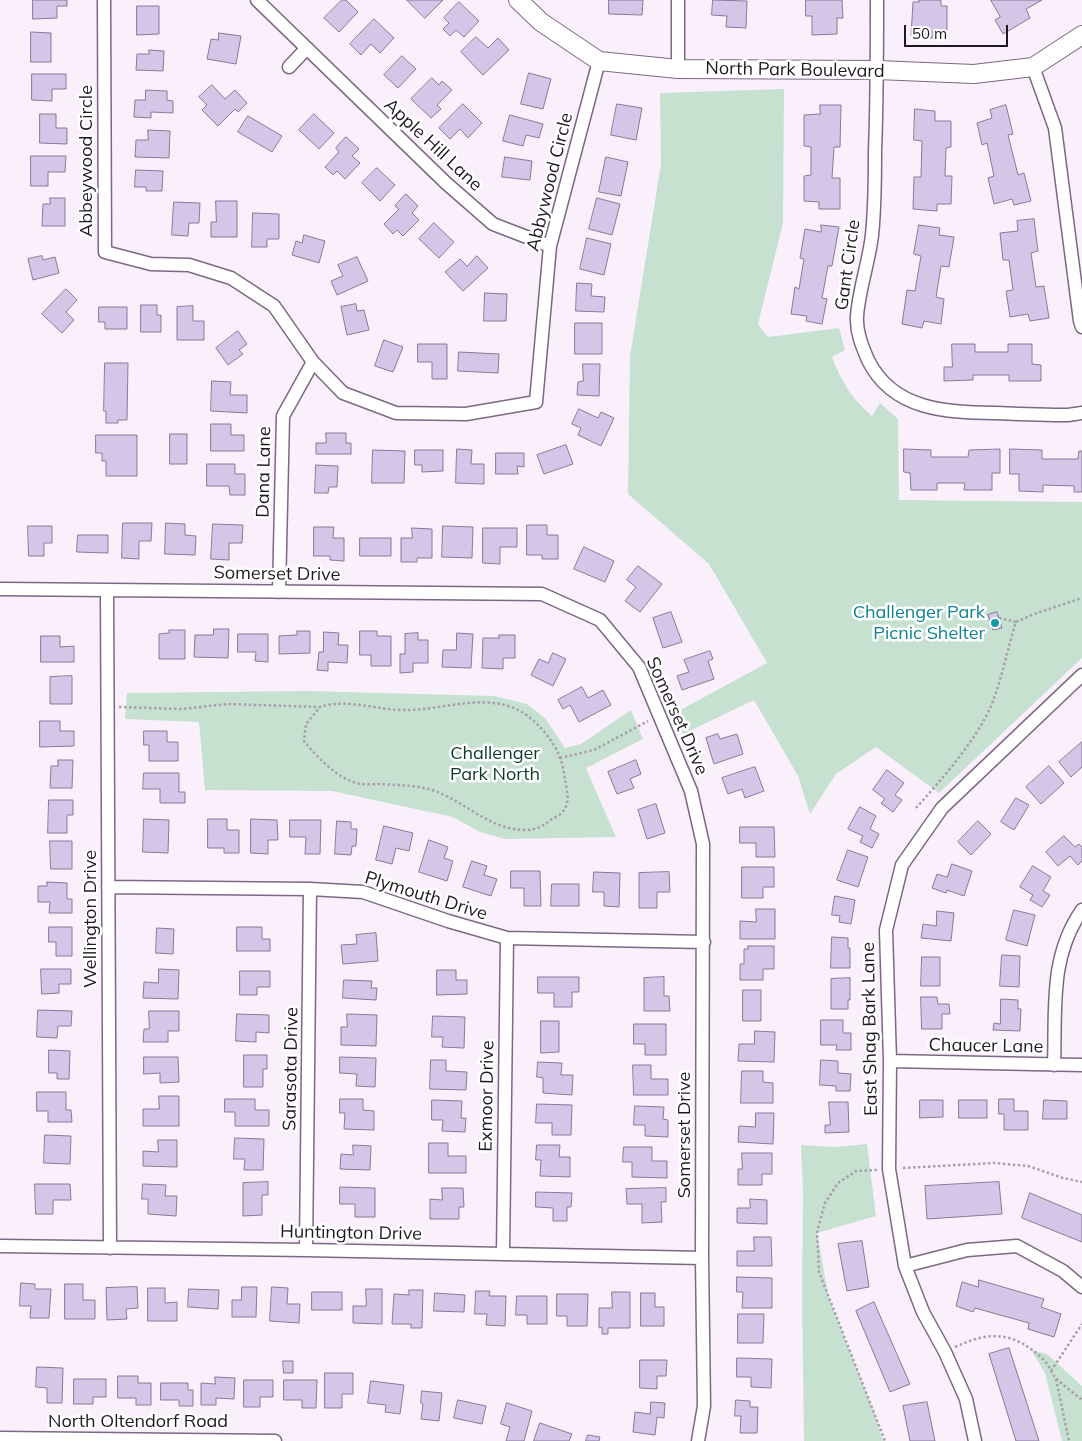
<!DOCTYPE html>
<style>
body{margin:0}
#map{position:relative;width:1082px;height:1441px;overflow:hidden;background:#f9f0fc;font-family:Mulish,sans-serif}
canvas{display:block}
.scale{position:absolute;left:904px;top:25px;width:104px;height:22px;box-sizing:border-box;border:2px solid #1f1822;border-top:0;padding-left:6px;font-size:15px;line-height:18px;white-space:nowrap;color:#1f1822;-webkit-text-stroke:4px #fff;paint-order:stroke}
</style>
<div id="map">
<canvas width="1082" height="1441"></canvas>
<div class="scale">50 m</div>
</div>
<script>
const g = document.querySelector('canvas').getContext('2d');
g.lineJoin = 'round';
function fill(path, color) { g.fillStyle = color; g.fill(path, 'evenodd'); }
function trace(path, color, width, dash) { g.strokeStyle = color; g.lineWidth = width; g.lineCap = dash ? 'butt' : 'round'; g.setLineDash(dash || []); g.stroke(path); }
function drawText(font, color, halo, rows, align = 'center') {
  g.font = font + ' Mulish,sans-serif'; g.lineWidth = 5; g.setLineDash([]); g.textBaseline = 'middle'; g.strokeStyle = halo; g.fillStyle = color; for (const [text, x, y, turn = 0] of rows) {
    g.save(); g.translate(x, y); g.rotate((+turn || 0) * Math.PI / 180); g.textAlign = isNaN(turn) ? turn : align; if (halo) g.strokeText(text, 0, 0); g.fillText(text, 0, 0); g.restore();
  }
}
const green = new Path2D(`
 M784,89L783,223L758,324L768,337L839,328L845,350L832,357C841,381 852,399 872,416L880,403L898,419L899,500L1082,502V658L939,793L876,747L836,774L810,814L798,776L754,700L683,734L673,714L767,663L709,564L628,494L630,356L661,164L660,93Z
 M308,691L494,696L527,704L545,718L565,748L581,744L631,710L643,739L586,768L616,837L505,839L480,832L453,817L332,791L205,790L199,722L125,719L127,693Z
 M867,1144L876,1216L817,1233L829,1299L875,1415L883,1441H804L802,1295L803,1192L801,1145L835,1147Z
 M1031,1350L1047,1354L1082,1386V1441H1062L1045,1373Z`);
const building = new Path2D(`
 M33,0H67V6H57V18L33,19Z
 M342,0H346L358,12L339,32L324,18Z
 M407,0H443L425,18Z
 M609,0H643L642,15L609,14Z
 M713,0L747,1L746,28L726,27L727,16L712,15Z
 M806,0H842L843,18H837V34L812,35V16H806Z
 M919,0H941V6H947V30L933,31V38L911,36L913,2H919Z
 M991,0H1042L1026,9L1030,18L1003,34L995,20L1000,17Z
 M459,2L479,21L464,37L456,30L450,36L443,29L449,23L444,18Z
 M137,6H159V34L137,35Z
 M374,19L394,38L380,53L371,44L361,55L350,44Z
 M31,32L51,33V62H31Z
 M219,33L241,36L236,64L207,59L211,39L218,40Z
 M476,37L488,48L498,38L509,50L483,75L461,52Z
 M149,50L164,51L163,71L136,70L137,54H149Z
 M402,56L416,69L398,88L384,75Z
 M529,73L551,79L543,109L521,104Z
 M32,74H66V89H52V101L32,100Z
 M432,78L439,85L442,81L452,90L437,105L441,109L431,118L411,99Z
 M212,85L225,99L235,90L247,103L238,112L235,109L218,126L202,110L207,105L199,97Z
 M146,90L167,91V100L173,101V113L151,112V118L134,117L135,100H145Z
 M463,104L482,123L468,138L460,129L450,139L439,128Z
 M617,104L642,108L636,140L611,135Z
 M820,105H841L840,147H834L832,178H840V209H819V202L804,201V176L811,175V147L804,146V115L820,114Z
 M1006,105L1013,134L1008,135L1018,175L1024,173L1031,201L1014,205L1012,199L994,204L988,178L994,176L987,143L982,145L977,123L992,118L990,110Z
 M915,109L935,111V121H951V147L946,148L945,176H952L951,204H937V211L913,209L914,177H921L922,141L914,140Z
 M40,114H56V128H67V144L40,143Z
 M314,114L334,133L319,149L299,130Z
 M510,115L543,124L539,138L526,135L523,146L503,141Z
 M248,116L282,136L272,152L238,132Z
 M148,130L170,131L169,158L135,157L136,140H148Z
 M346,137L359,149L352,156L360,163L345,179L337,171L333,175L325,167L339,152L336,148Z
 M31,156H66L65,172H48V186H31Z
 M505,157L532,161L530,180L502,177Z
 M606,157L628,162L621,196L599,192Z
 M377,168L395,185L380,201L362,183Z
 M136,170L163,171L162,191H146V187H135Z
 M406,194L418,206L412,213L419,220L403,236L397,230L393,234L384,224L399,209L395,206Z
 M50,198H65V226H42L43,204H50Z
 M597,198L620,204L612,235L589,229Z
 M216,201H237V237H211V222H216Z
 M174,202L200,203L199,223H189L188,236L172,235Z
 M253,213L279,214V239H267V247H252Z
 M1034,219L1038,251L1031,253L1036,287L1044,286L1049,318L1030,321L1028,314L1010,317L1006,291L1013,290L1009,260H1003L1000,233L1018,231L1017,221Z
 M434,223L454,242L439,258L419,239Z
 M821,225L839,227L832,266H828L822,298L827,299L822,324L806,321L807,316L791,314L795,287L799,289L804,259L800,258L805,229L821,232Z
 M919,225L940,228L939,235L954,237L949,267L941,266L936,297L944,299L941,324L924,321L922,328L902,324L907,290L915,291L921,256L914,254Z
 M304,235L325,241L319,263L292,255L296,241L302,243Z
 M587,238L611,244L604,275L580,269Z
 M42,256L43,260L55,257L59,273L33,280L28,259Z
 M477,256L488,268L463,291L445,272L460,259L467,266Z
 M357,257L368,281L337,295L331,281L343,276L338,265Z
 M577,283L592,284L591,296L605,297L604,312L576,311Z
 M66,289L77,300L66,312L74,320L62,333L42,314Z
 M485,293L507,294L506,321H484Z
 M356,304L357,311L364,310L369,330L347,335L341,307Z
 M141,305H157V315H161V332H141Z
 M193,306V321H204V340H177V307Z
 M99,307H127V329H105V322H99Z
 M575,323H602V354H575Z
 M238,331L247,344L239,350L243,354L228,365L216,348Z
 M384,340L403,347L393,372L375,366Z
 M418,344H447V379H432V362H418Z
 M952,344H975V352H1008V344H1032V364L1041,365V381H1009V375H973V380L944,381V367H952Z
 M459,352L499,354L498,373L458,371Z
 M105,363H128L127,420H118V423H106V411H104Z
 M583,364H600L599,396L577,395L578,382L583,381Z
 M212,381L231,382L230,395H247V413L211,411Z
 M579,409L598,418L601,412L614,418L601,446L578,435L581,428L572,424Z
 M211,424H231V435H244V451H211Z
 M326,433H346V443H351V454H316V443H326Z
 M170,434H187V464H170Z
 M96,435H137V476H106V461H102V453H96Z
 M566,445L573,464L544,474L537,455Z
 M457,449L472,450L471,464H484V484L456,483Z
 M904,449L931,450V457H968L969,450L1000,449V473H992V490H964L965,483H937V490H911L910,473L904,472Z
 M1010,449L1042,450V459H1078L1079,451H1082V492H1074V486L1043,485V492L1019,491V474H1010Z
 M373,450L405,451L404,483H372Z
 M415,450H443V471L422,472V465H415Z
 M496,453H524V467L517,466L518,474H496Z
 M207,464H235V474H245V495H230L229,486H207Z
 M316,465L338,466L337,487H329L328,493H315Z
 M123,523H152L151,541H139V559L122,558Z
 M166,523L185,524V535L196,536L195,555L165,554Z
 M213,524L243,525L242,543H229V560L211,559Z
 M527,525H547V535H558V559H542V555H527Z
 M28,526H52V543H44V556H29Z
 M443,526L473,527L472,558L442,557Z
 M314,527H334L333,538H344V561L330,560V556H314Z
 M412,528L432,529V558H417V562H401V538H412Z
 M483,528H517V547H500V564L483,563Z
 M78,535H108V553L77,552Z
 M360,538H391V556H360Z
 M584,547L614,561L605,582L574,569Z
 M638,566L662,584L640,612L625,601L636,587L627,580Z
 M671,612L682,642L663,648L653,618Z
 M997,612L1002,628L993,630L988,615Z
 M214,629H229L228,658L194,657L195,635H213Z
 M169,630H185V659H159V634L169,633Z
 M297,631H310V653L279,654V636L297,635Z
 M360,631H377V636H391V666H371V655H360Z
 M324,632L339,633L338,645H348L347,663L328,662V671L317,670L319,652H323Z
 M418,633V640H428V663H413V672L400,673V654H405V634Z
 M457,633L473,634L471,668L442,667L443,650H456Z
 M238,634H268V662L255,661L256,652H238Z
 M499,635H515V658H503V669L482,668L483,638H499Z
 M41,636H60V647L74,646V662H41Z
 M710,651L713,659L708,661L714,679L682,690L677,676L689,672L684,660Z
 M553,653L566,659L553,686L531,675L539,659L548,663Z
 M72,676V704H50V677Z
 M582,687L588,698L603,690L611,705L579,722L570,705L563,709L558,700Z
 M40,721H60V731H74V746L40,747Z
 M144,731H167V742H178V761H149V745H144Z
 M718,734L720,739L737,734L743,754L714,764L706,738Z
 M1082,742V767L1071,777L1059,762Z
 M58,760H73L72,788H50L51,766H58Z
 M636,760L641,774L630,779L634,788L617,794L608,772Z
 M1049,766L1064,783L1041,804L1026,787Z
 M755,767L764,791L745,798L742,789L728,794L722,778Z
 M887,770L904,783L895,795L902,800L893,812L881,803L885,799L873,790Z
 M144,773H179V792H185V803H160V789H143Z
 M1016,798L1029,805L1014,830L1001,822Z
 M49,800H73V815H67V833H48Z
 M656,804L665,833L647,839L638,810Z
 M860,807L876,816L870,829L879,834L872,848L860,842L863,836L848,829Z
 M144,819L169,820L168,853L143,852Z
 M208,819H227V830H239V853H224V848H208Z
 M251,819L277,820L278,840H268V854L251,853Z
 M290,820H321L320,854H305L306,837H290Z
 M337,821L351,822V829H357L356,846H352L351,855L335,854Z
 M978,821L991,834L971,855L958,842Z
 M384,826L413,833L409,851L396,848L392,864L376,860Z
 M740,827H774L775,857H756V843H740Z
 M1064,836L1075,847L1079,844L1082,847V861L1078,865L1070,856L1058,866L1046,852Z
 M429,840L448,847L444,858L453,861L447,881L419,872Z
 M50,841H72V869H51Z
 M848,850L868,857L858,887L837,880Z
 M472,861L487,866L484,875L497,879L491,896L463,887Z
 M952,864L972,871L964,896L947,890L946,893L932,888L937,874L947,877Z
 M1033,866L1051,877L1043,891L1050,895L1042,907L1030,900L1033,895L1020,887Z
 M742,867H774V887H763V898H742Z
 M511,871H540L541,906H524V888H511Z
 M594,872L620,873L619,907L604,906V892H593Z
 M669,872L670,892H657V908H639V873Z
 M47,882L67,883V899H72V913H49L50,902H38V886H47Z
 M552,884H579V906H551Z
 M835,896L855,900L851,924L839,922L840,916L832,915Z
 M756,909H775V939H740V921L756,922Z
 M1014,910L1035,915L1027,946L1006,940Z
 M937,911L954,913L951,941L921,938L923,924L936,926Z
 M49,927H72V956H56V942H49Z
 M237,927H262V939H270V951H237Z
 M157,928L174,929L173,954L156,953Z
 M376,933L378,961L343,964L341,945L357,944L356,935Z
 M832,937L848,938V948H850V968H831Z
 M748,946H774V969H763V980H740V964H744V949H748Z
 M1002,955L1020,956L1019,987L1000,986Z
 M922,957H940V986H921Z
 M41,969H71V984H59V993L42,994Z
 M159,969L179,970L178,999L143,998L144,982L158,983Z
 M437,970H456V980H467V994L437,995Z
 M240,971H270V987H257V995H240Z
 M538,977H579V992H572V1007H554V993H538Z
 M664,977V996H669L670,1011H644V978Z
 M850,978V1000H848V1009H831V979Z
 M344,980L372,981L371,988H377L376,1000L343,998Z
 M743,990H761V1021H743Z
 M921,997H937L938,1004H949L950,1014H942V1029H922Z
 M1001,999L1018,1000V1009H1021L1020,1031L993,1030L994,1023L1000,1024Z
 M38,1010L72,1011L71,1026H58L57,1038L37,1037Z
 M149,1011H179V1031H168V1042H143L144,1029H149Z
 M237,1014L269,1015V1033L256,1032V1042L236,1041Z
 M347,1014L377,1015L376,1046L341,1045V1027H347Z
 M433,1016L465,1017L464,1048L442,1047L443,1037H432Z
 M821,1020H843V1033H851V1050H836L837,1045H821Z
 M541,1021H559V1052L541,1053Z
 M634,1024H666V1055H645V1044H634Z
 M755,1031L775,1032L774,1062L738,1061L739,1044H754Z
 M49,1050L70,1051L69,1079H57V1073H49Z
 M244,1055H267V1069H263V1087H244Z
 M144,1057H178L179,1082L160,1083V1073L144,1074Z
 M340,1057L376,1058L375,1087L356,1086L357,1074L340,1073Z
 M431,1060H446V1071L467,1072L466,1090L430,1089Z
 M821,1060L838,1061V1073L851,1074L850,1091H836V1086L820,1085Z
 M538,1062L562,1063L561,1075H573L572,1095L543,1093V1078L537,1077Z
 M633,1065H651V1079H668V1095H634Z
 M742,1071H763V1082L773,1083V1103H741Z
 M37,1092H66V1110H71L72,1122H48V1111H37Z
 M159,1096H179V1126H143V1109H159Z
 M225,1099H255V1110H269V1126H235V1112H225Z
 M340,1099H363V1110L374,1111V1130L344,1129L345,1113H340Z
 M999,1099H1014V1111H1028V1130H1004V1114H999Z
 M432,1100L462,1101L461,1118H466L465,1132L442,1131L443,1120H432Z
 M920,1100H943V1117L920,1118Z
 M959,1100H987V1118H959Z
 M1044,1100L1067,1101V1119H1043Z
 M829,1102H848L849,1132L825,1133V1125H830Z
 M537,1104L572,1105L571,1135H552V1123H536Z
 M635,1106L664,1107L663,1119L668,1120V1137L645,1136V1125H634Z
 M756,1113H774L773,1144L738,1142L739,1126L755,1127Z
 M45,1135L71,1136L70,1164L44,1163Z
 M235,1138L264,1139L263,1170H244L245,1159H234Z
 M158,1140H177V1167L143,1166V1151L158,1152Z
 M429,1143H448V1156H466V1173H429Z
 M353,1145L371,1146L370,1170L340,1169L341,1154L353,1155Z
 M537,1145H560L559,1157H570V1177L540,1176L541,1160H536Z
 M624,1147H652V1161H667V1178L632,1177V1162H623Z
 M742,1153H772V1174H762V1185H738V1169H742Z
 M268,1182V1195H262V1215L243,1216V1183Z
 M999,1182L1002,1214L927,1219L925,1186Z
 M35,1184H70L71,1200H53V1214H36Z
 M143,1184L166,1185L165,1196H177L176,1216L148,1214V1199H142Z
 M340,1187L375,1188V1217H355V1204H340Z
 M442,1188H463L464,1207H459V1219H430V1199L442,1200Z
 M666,1188V1202H661L662,1222L642,1223V1204H627L626,1189Z
 M536,1192L572,1193L571,1207H567V1221H553V1208L536,1207Z
 M1030,1193L1082,1215V1242L1022,1218Z
 M750,1199L767,1200V1224L737,1223V1208H750Z
 M754,1237H771L772,1266H737V1251H754Z
 M862,1241L869,1287L847,1291L838,1244Z
 M737,1277L772,1278V1308H742L743,1292H737Z
 M979,1280L1044,1299L1041,1307L1061,1314L1054,1337L1028,1329L1029,1323L975,1308L973,1312L956,1306L962,1282L978,1287Z
 M21,1283L35,1284V1289H51L49,1318H30L31,1306H20Z
 M65,1284H83V1300H95V1319H65Z
 M137,1287L138,1308L126,1309L127,1319L107,1320L106,1288Z
 M242,1287H257L256,1317H232V1300H241Z
 M272,1287L288,1288L287,1304H300L299,1323L270,1321Z
 M148,1288H165V1303L177,1302V1321H148Z
 M189,1289L219,1290L218,1309L188,1307Z
 M366,1289H382V1324L353,1323V1306H366Z
 M409,1290H423L422,1328H411V1324H392L394,1294L409,1295Z
 M476,1291H490L489,1296H506L505,1326L486,1325L487,1314H475Z
 M312,1292H342V1310H312Z
 M612,1292H630V1328H608V1334H602V1327L599,1328V1308H612Z
 M435,1293L465,1295L464,1312L434,1311Z
 M641,1293H655V1307H664V1326H641Z
 M557,1294H588L587,1326H567V1316H557Z
 M517,1296H547V1324H527V1315H516Z
 M874,1302L910,1384L890,1392L856,1311Z
 M738,1314H764L763,1343H738Z
 M1009,1348L1039,1441H1016L989,1354Z
 M737,1358L772,1359L771,1388L751,1387V1377H737Z
 M640,1360H667L666,1376H657V1389L640,1388Z
 M283,1361H293V1373H284Z
 M37,1367L63,1368L62,1403H47V1388L36,1387Z
 M325,1373H353V1394H342V1408H325Z
 M118,1376H138V1383H151V1405H136V1398H118Z
 M215,1377L235,1378L234,1399L216,1398V1405H201V1383L215,1384Z
 M74,1379H106V1397H93V1404H74Z
 M244,1380H273V1397H260V1407H244Z
 M284,1380H317L316,1408H302V1400H284Z
 M371,1381L404,1385L400,1414L385,1412L386,1405L368,1403Z
 M161,1383H188V1390H193V1406H179V1400H161Z
 M422,1391L442,1393L439,1421L421,1419L423,1404L421,1403Z
 M458,1400L486,1406L482,1424L454,1418Z
 M736,1400L750,1401V1407H758L757,1433H740L741,1416H735Z
 M651,1402L665,1403L664,1418L657,1417L655,1435L633,1432L635,1412L650,1414Z
 M927,1402L935,1441H910L903,1406Z
 M507,1403L532,1411L524,1441H506L510,1427L501,1424Z
 M540,1423L572,1434L569,1441H534Z
 M588,1435L600,1437L599,1441H586Z`);
const path = new Path2D(`
 M999,618L1016,622
 M119,707L182,709L228,704L320,707C347,698 376,710 403,710C442,711 484,691 522,712C538,722 554,741 560,758C563,765 564,773 565,780C567,790 570,802 564,810C562,814 556,817 552,819C543,826 537,830 525,830C491,830 465,802 435,791C417,785 398,785 379,784C372,784 363,785 356,783C336,777 317,757 304,741L306,724L320,707
 M560,758L594,750L648,721
 M916,808C941,780 976,741 991,706C1002,679 1007,650 1016,622L1034,614L1082,598
 M903,1168L994,1163L1028,1166L1063,1178L1082,1182
 M877,1170L856,1171L838,1183L825,1203L817,1232L819,1272L885,1441
 M955,1347C991,1330 1015,1332 1044,1360C1049,1365 1051,1372 1055,1377C1062,1385 1073,1392 1082,1400
 M1051,1371L1082,1324
 M1056,1379L1069,1441`);
const street = new Path2D(`
 M104,0L105,252L151,264L189,265L231,278L274,306L313,362L343,393L396,413L466,414L536,402L550,246L599,61
 M257,0L446,183L493,224L550,246
 M877,0C877,51 877,101 875,151C875,179 875,207 872,235C869,262 859,289 857,316C856,332 862,346 868,360C893,411 947,412 996,413C1020,414 1044,415 1068,415L1082,413
 M289,67L307,48
 M1033,67L1055,128L1080,321L1082,327
 M678,69V0
 M0,589L542,594L600,620L639,667L691,791L703,844L702,1258L704,1406L698,1441
 M107,590L110,1248
 M279,592L283,416L313,362
 M108,887L310,889L363,892L448,921L507,938L704,942
 M890,1061L1082,1065
 M1054,1065C1056,1010 1049,957 1082,910
 M0,1246L306,1250L702,1258
 M306,1250L310,889
 M503,1254L507,938
 M905,1266L967,1250L1017,1246L1063,1271L1082,1287
 M0,1438L275,1441
 M975,1441L966,1399L945,1352L923,1312L905,1266L889,1169L890,1061L886,930L902,865L942,808L1082,675`);
const secondary = new Path2D(`
 M518,0L541,22L599,61L678,69L877,70L974,74L1033,67L1082,35`);
const markers = [
 [995,623,5,"#0f9aa8"]
];
const streetNames = [
 ["North Park Boulevard",795,70,1],
 ["Apple Hill Lane",433,145,43],
 ["Abbeywood Circle",87,161,-90],
 ["Abbywood Circle",550,182,-76],
 ["Gant Circle",848,265,-82],
 ["Dana Lane",264,472,-89],
 ["Somerset Drive",277,574,1],
 ["Somerset Drive",677,716,66],
 ["Plymouth Drive",426,896,17],
 ["Wellington Drive",91,919,-90],
 ["East Shag Bark Lane",870,1029,-91],
 ["Chaucer Lane",986,1046,1],
 ["Sarasota Drive",291,1069,-89],
 ["Exmoor Drive",487,1096,-89],
 ["Somerset Drive",685,1135,-90],
 ["Huntington Drive",351,1233,1],
 ["North Oltendorf Road",138,1422]
];
const cultureNames = [
 ["Challenger Park",985,613],
 ["Picnic Shelter",985,634]
];
const parkNames = [
 ["Challenger",495,754],
 ["Park North",495,775]
];
fill(green, '#c7e1d1');
fill(building, '#d3c6e7');
trace(building, '#867a99', 1);
trace(street, '#7c6883', 15);
trace(secondary, '#7c6883', 20);
trace(path, '#a79faa', 2.5, [2.5, 2.5]);
trace(street, '#fff', 12);
trace(secondary, '#fff', 18);
for (const [x, y, r, color] of markers) { const dot = new Path2D(); dot.arc(x, y, r, 0, 2 * Math.PI); g.fillStyle = color; g.fill(dot); trace(dot, '#fff', 2); }
drawText('18px', '#1f1822', '#fff', streetNames);
drawText('18px', '#0d838f', '#fff', cultureNames, 'right');
drawText('18px', '#083c25', '#fff', parkNames);
</script>
